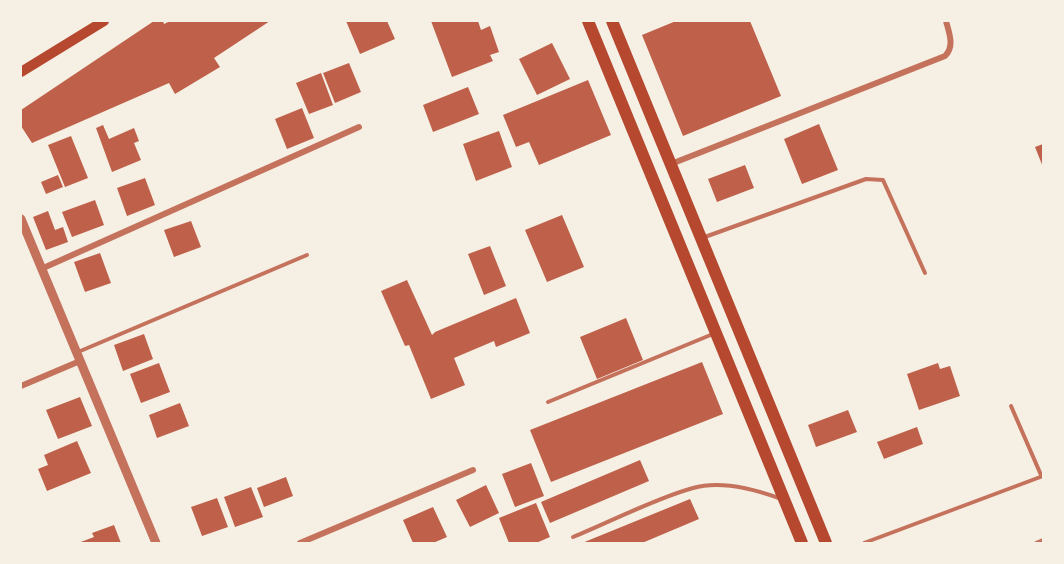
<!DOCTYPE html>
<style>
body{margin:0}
#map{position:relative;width:1064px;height:564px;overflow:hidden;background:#f6efe4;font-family:Mulish,sans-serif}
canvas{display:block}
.frame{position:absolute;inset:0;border:22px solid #f6efe4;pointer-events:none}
</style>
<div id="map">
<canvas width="1064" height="564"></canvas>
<div class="frame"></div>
</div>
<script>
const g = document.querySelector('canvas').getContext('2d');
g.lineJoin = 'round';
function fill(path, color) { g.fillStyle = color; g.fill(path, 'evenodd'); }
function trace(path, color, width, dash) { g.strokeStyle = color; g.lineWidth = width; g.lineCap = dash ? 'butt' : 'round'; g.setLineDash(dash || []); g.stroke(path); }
const building = new Path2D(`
 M154,21H163L164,24L170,21H270L214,58L220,67L175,94L169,83L32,143L21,126V110Z
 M346,21H387L395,39L360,54Z
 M431,21H478L481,30L490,26L499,52L490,55L493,61L452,77Z
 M676,21H750L781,96L683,136L642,35Z
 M552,43L570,79L537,95L519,59Z
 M349,63L361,92L335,103L323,73Z
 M321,73L333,105L309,114L296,83Z
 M588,80L611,135L539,165L529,142L516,147L503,115Z
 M468,87L479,114L433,132L423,105Z
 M302,108L314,138L287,149L275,119Z
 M819,124L838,170L802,184L784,139Z
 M103,125L109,139L134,128L139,141L134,143L141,160L112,172L96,128Z
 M499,131L512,167L476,181L463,144Z
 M71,136L88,178L65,187L48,145Z
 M1043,144V167L1035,147Z
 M745,165L754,188L717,202L708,179Z
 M58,175L63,187L46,194L41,182Z
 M145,178L155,205L127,216L117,188Z
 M95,200L104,225L72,237L62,212Z
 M48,211L55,230L63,227L68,242L46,250L33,217Z
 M562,215L584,267L547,282L525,230Z
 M191,221L201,247L174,257L164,230Z
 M490,246L506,286L484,295L468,254Z
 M100,253L111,283L85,292L74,262Z
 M407,280L432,335L435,332L516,298L530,333L496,347L494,341L454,358L465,385L431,399L409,345L405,346L381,291Z
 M626,318L643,360L597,379L580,337Z
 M144,334L153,359L123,371L114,345Z
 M702,362L723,414L551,482L530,430Z
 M159,363L170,392L141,403L130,374Z
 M938,363L940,369L950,366L960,396L919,410L907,374Z
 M80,397L92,426L58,439L46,410Z
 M180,403L189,426L157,438L149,415Z
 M848,410L857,432L816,447L808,425Z
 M917,427L923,444L884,459L877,442Z
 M77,441L91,473L47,491L38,469L48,465L44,455Z
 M640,460L649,481L550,523L541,502Z
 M531,463L544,496L515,507L502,474Z
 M286,477L293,496L264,507L257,488Z
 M486,485L499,513L470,527L456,500Z
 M251,487L263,517L235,527L224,497Z
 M217,498L228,527L202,536L191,507Z
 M690,499L699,519L642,543H582Z
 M536,503L550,537L536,543H509L499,518Z
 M433,507L447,537L433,543H413L403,520Z
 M114,525L121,543H78L94,537L92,533Z`);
const service = new Path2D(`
 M702,238L866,179L883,180L925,273
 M78,352L307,255
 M548,402L713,334
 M1011,406L1041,475
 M573,537C610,522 656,498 693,488C720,480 754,489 779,498
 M864,543L1043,476
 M1036,543L1043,540`);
const minor = new Path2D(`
 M671,164L945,56C955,46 949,33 946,21
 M41,269L359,127
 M21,386L80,361
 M300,543L473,470`);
const tertiary = new Path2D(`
 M21,219L156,543`);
const secondary = new Path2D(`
 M21,72L104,21`);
const primary = new Path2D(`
 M588,21L802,543
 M612,21L826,543`);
fill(building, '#bf614a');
trace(service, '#c5725c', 4);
trace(minor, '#c5725c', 6);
trace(tertiary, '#c5725c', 9);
trace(secondary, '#b5482f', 10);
trace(primary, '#b5482f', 12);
</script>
